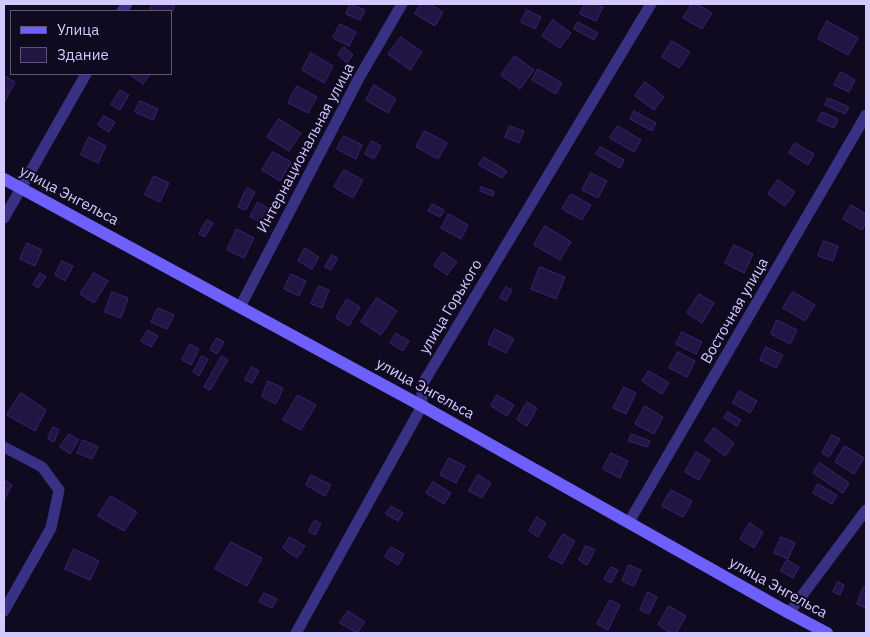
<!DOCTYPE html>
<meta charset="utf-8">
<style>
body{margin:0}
#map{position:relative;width:870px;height:637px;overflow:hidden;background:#0f0a20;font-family:"IBM Plex Sans",sans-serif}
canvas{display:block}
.frame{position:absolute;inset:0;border:5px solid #d3c9ff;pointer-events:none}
.legend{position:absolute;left:10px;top:10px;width:162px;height:65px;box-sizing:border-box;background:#0f0a20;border:1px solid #5d5679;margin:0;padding:6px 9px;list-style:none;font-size:15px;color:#d3c9ff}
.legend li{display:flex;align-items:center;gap:10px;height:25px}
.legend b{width:25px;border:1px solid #5d5679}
</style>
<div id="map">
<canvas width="870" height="637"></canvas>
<div class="frame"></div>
<ul class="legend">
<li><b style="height:6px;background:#6e60ff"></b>Улица</li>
<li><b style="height:14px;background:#211543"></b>Здание</li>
</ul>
</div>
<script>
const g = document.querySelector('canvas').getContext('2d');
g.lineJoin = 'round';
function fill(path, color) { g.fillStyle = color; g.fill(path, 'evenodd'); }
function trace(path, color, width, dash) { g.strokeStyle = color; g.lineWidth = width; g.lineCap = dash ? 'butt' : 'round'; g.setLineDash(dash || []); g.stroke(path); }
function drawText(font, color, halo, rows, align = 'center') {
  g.font = font + ' "IBM Plex Sans",sans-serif'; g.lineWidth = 4; g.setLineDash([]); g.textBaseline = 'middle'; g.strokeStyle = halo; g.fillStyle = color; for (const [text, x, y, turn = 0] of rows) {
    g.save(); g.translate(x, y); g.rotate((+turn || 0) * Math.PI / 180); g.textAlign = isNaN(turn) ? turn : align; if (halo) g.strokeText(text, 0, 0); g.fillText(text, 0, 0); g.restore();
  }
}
const building = new Path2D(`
 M153,4H170L175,7L171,13V11H153L150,9Z
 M350,4L365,10L360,20L346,14Z
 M421,4H430L443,12L435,26L415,14Z
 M585,4H595L603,7L596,21L580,14Z
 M692,4H697L712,13L702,29L683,18Z
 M527,10L541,17L535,29L521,22Z
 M553,20L571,33L560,48L542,36Z
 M827,21L858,38L848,55L818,39Z
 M578,22L598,33L594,40L574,29Z
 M340,24L356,32L349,46L333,38Z
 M401,37L422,52L410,70L388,54Z
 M672,41L690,52L679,68L662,57Z
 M344,47L353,55L347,63L338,55Z
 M311,53L333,66L324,83L302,70Z
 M515,56L534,70L520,89L501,75Z
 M538,69L562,83L556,94L532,80Z
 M841,72L855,80L849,92L834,85Z
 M131,74H150L143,84L130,75Z
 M4,76L15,82L4,103Z
 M645,82L664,97L654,110L635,96Z
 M374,85L396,99L388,113L366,100Z
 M297,86L317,97L308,113L288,103Z
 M120,90L129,95L120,110L111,105Z
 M828,98L849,107L845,114L825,105Z
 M140,101L158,109L153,120L135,112Z
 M634,111L656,123L652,131L630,119Z
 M822,112L838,119L834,128L818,121Z
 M104,116L115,122L109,132L98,125Z
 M279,119L301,133L289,151L267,137Z
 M510,126L524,131L519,143L505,137Z
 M618,126L641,140L634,152L610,138Z
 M425,131L447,143L438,159L416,147Z
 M344,136L362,145L356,159L337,149Z
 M89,137L106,146L98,163L81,155Z
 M372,141L381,146L374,159L365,154Z
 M795,143L814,154L808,165L789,153Z
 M601,147L624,160L620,168L596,154Z
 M273,152L291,162L280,181L262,170Z
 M484,157L507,171L502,178L479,165Z
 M344,170L363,180L353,198L334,187Z
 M591,173L607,181L598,198L582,190Z
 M154,176L169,183L160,202L145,195Z
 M778,180L795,192L785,206L768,194Z
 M481,187L494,191L493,196L480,191Z
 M247,188L255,192L246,210L238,207Z
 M571,194L591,205L582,220L562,209Z
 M258,202L271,210L264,224L250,217Z
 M432,204L444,210L440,217L428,211Z
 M851,205L866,214V222L862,230L843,219Z
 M449,214L468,225L461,239L441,228Z
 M207,220L213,223L205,237L199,234Z
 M545,226L571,242L560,260L534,245Z
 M237,229L254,238L244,258L227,250Z
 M824,241L838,246L833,261L818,256Z
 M27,243L42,250L35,266L20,259Z
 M734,245L753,254L744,273L725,263Z
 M305,248L319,257L312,269L298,261Z
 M443,252L457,262L447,275L434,266Z
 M332,255L338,258L331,270L325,267Z
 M62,261L73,266L65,281L55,275Z
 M540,267L565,277L556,299L531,289Z
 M40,273L46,277L38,288L33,285Z
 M94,273L108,281L94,303L80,294Z
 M291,274L306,281L299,296L284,289Z
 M319,286L329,290L322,308L311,304Z
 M506,287L512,290L506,301L500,298Z
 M112,292L128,298L121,318L105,312Z
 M793,292L815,305L805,321L783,308Z
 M699,294L714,303L702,323L687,313Z
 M377,298L397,311L381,335L361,322Z
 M347,299L360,307L349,326L336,318Z
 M158,308L174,315L167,329L151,322Z
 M777,320L797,330L790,344L771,334Z
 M495,329L514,339L506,353L488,344Z
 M148,330L158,336L151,347L141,341Z
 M682,332L702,342L696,354L676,344Z
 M396,333L409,341L403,351L390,343Z
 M217,338L224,342L217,354L210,350Z
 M190,344L199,349L191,365L182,360Z
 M766,347L783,355L776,368L760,360Z
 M678,352L695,361L687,377L669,368Z
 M202,356L208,359L199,376L193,372Z
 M222,356L228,360L210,390L204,387Z
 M252,367L259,371L252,383L245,380Z
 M649,371L669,383L662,394L642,381Z
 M268,381L283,388L276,404L262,397Z
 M624,387L636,393L626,414L613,408Z
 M739,391L757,401L750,413L733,403Z
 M21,393L46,410L35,431L7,415Z
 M298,395L316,405L301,430L283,420Z
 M497,395L514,405L507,416L491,406Z
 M527,402L537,408L527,426L517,420Z
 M645,406L663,417L654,434L635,424Z
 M728,412L741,420L737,426L724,418Z
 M53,427L59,430L54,442L48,439Z
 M714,428L734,443L725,456L705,441Z
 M69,434L79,440L70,454L60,447Z
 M631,434L650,441L647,447L629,441Z
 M832,435L840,439L829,457L822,453Z
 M83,440L98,447L92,459L77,453Z
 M845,446L864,458L854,474L835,462Z
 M696,452L710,460L699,480L685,472Z
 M611,453L628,461L620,478L603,469Z
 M449,458L465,466L456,483L440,475Z
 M820,463L849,483L843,493L813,473Z
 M311,475L331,485L325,496L306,485Z
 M478,475L491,483L482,498L469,491Z
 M4,480L12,485L4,500Z
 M433,482L451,493L444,504L426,493Z
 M818,484L837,495L832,504L813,493Z
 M671,490L692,501L683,517L662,506Z
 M111,496L137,512L124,531L98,516Z
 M391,506L403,513L398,521L386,514Z
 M537,517L546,523L538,537L529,531Z
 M315,520L321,524L315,535L309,531Z
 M750,523L763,532L754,548L740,539Z
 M563,534L575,541L562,564L549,557Z
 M290,537L305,546L297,558L283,548Z
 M781,537L795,543L788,559L774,553Z
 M231,542L262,558L247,586L215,569Z
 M586,546L595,550L587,565L579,560Z
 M391,547L404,554L398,565L385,557Z
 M74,549L99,561L90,580L65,569Z
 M787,560L799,567L793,578L781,571Z
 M629,565L641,570L634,586L622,581Z
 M611,567L618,570L611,583L604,579Z
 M838,582L844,585L840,595L833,592Z
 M864,587L866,588V608L857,604Z
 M648,592L657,597L649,614L640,610Z
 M264,593L277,599L272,608L259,602Z
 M610,600L620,605L608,630L597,624Z
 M669,606L686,616L676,633H671L658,625Z
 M348,611L365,622L357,633L340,623Z`);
const street = new Path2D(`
 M122,11L127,4
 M4,218L86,74
 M240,307L359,78L402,4
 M4,447L42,467L59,490L51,528L4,611
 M629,522L866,115
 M789,613L866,510
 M296,633L422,406V385L651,4`);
const secondary = new Path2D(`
 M4,179L422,406L789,613L827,633`);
const streetNames = [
 ["Интернациональная улица",306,148,-62],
 ["улица Энгельса",69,196,28],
 ["улица Горького",451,307,-59],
 ["Восточная улица",735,311,-60],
 ["улица Энгельса",425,389,29],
 ["улица Энгельса",778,588,29]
];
fill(building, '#211543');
trace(building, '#382471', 1);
trace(street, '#393184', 11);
trace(secondary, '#6e60ff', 12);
drawText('15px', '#d3c9ff', '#0f0a20', streetNames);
</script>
